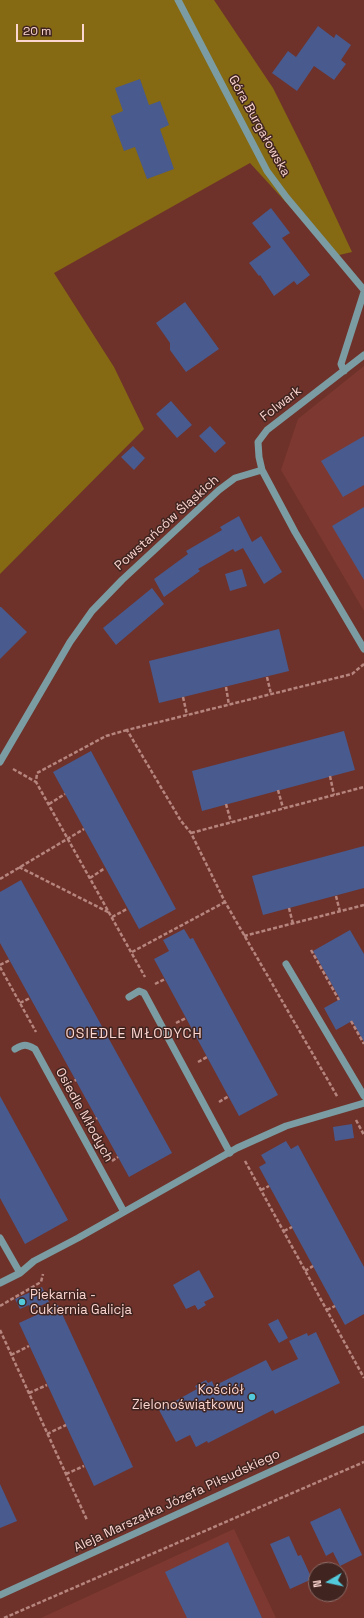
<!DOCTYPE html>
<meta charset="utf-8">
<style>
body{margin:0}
#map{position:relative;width:364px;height:1618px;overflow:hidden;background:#6e322a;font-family:"Space Grotesk",sans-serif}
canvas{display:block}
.north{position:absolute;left:308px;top:1562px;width:40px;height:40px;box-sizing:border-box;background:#402420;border:1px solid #8b6b66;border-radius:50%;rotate:261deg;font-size:11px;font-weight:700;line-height:16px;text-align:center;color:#fbd5cf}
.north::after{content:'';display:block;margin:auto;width:14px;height:18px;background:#53cadc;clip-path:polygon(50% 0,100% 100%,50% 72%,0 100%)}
.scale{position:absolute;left:16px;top:24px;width:68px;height:18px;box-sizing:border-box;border:2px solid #fbd5cf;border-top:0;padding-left:5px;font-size:12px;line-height:14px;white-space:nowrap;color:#fbd5cf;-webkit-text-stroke:3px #402420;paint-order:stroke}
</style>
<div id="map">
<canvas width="364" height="1618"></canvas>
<div class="north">N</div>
<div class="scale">20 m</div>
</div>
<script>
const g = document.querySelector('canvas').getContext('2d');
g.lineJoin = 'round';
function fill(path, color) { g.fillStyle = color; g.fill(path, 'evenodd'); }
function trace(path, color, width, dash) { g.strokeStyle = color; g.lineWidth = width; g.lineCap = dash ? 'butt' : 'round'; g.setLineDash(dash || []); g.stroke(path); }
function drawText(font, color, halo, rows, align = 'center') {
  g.font = font + ' "Space Grotesk",sans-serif'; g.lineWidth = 3; g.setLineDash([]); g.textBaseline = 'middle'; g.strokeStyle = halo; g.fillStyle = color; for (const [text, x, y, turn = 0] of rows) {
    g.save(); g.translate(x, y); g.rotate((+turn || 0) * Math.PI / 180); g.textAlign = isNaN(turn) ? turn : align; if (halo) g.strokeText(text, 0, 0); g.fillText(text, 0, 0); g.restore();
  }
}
const built = new Path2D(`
 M364,366V611L281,470L298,419Z
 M234,1529L276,1618H41Z`);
const green = new Path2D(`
 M0,0H214L273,88L310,162L352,252L335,256L250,163L54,273L114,367L144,429L0,574Z`);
const building = new Path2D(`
 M318,26L334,38L336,34L351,45L341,60L346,64L334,80L314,66L297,91L272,73L288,51L296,57Z
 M140,79L149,105L160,101L169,125L160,129L174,169L147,179L135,147L124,151L111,116L123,111L115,88Z
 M271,208L290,233L282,238L310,275L297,285L294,281L274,296L260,275L259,276L249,263L271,247L252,223Z
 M185,302L219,349L186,372L170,350V343L156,323Z
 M171,401L192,425L177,438L156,414Z
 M210,426L226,443L215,453L199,436Z
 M364,436V485L343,497L321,461Z
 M133,446L145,458L134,470L121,457Z
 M364,507V580L332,526Z
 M239,516L252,542L261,536L282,572L264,584L243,548L235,552L233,549L198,569L200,571L164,597L154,579L188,554L186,551L222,530L220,527Z
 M242,569L247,586L230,591L225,574Z
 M152,588L164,604L116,645L103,628Z
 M0,607H1L27,632L0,659Z
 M279,629L289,671L159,703L149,661Z
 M344,731L355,770L202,811L192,771Z
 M91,751L176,909L139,929L53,772Z
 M364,846V888L263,915L252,876Z
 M21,880L172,1153L129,1177L0,943V892Z
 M184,929L190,939L193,938L278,1095L239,1116L154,959L169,951L163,940Z
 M350,930L364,954V1042L352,1021L336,1030L324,1008L340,999L313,951Z
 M0,1096L68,1220L25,1244L0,1198Z
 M352,1124L354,1138L335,1141L333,1127Z
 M286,1141L291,1149L298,1145L364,1267V1314L345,1325L259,1167L266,1163L261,1155Z
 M199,1270L214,1297L204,1302L206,1305L198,1310L195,1305L186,1309L173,1285Z
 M42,1287L49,1302L31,1310L29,1305L20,1309L15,1299Z
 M58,1305L133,1467L94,1486L19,1323Z
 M278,1319L288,1338L279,1343L268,1324Z
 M316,1332L340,1383L275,1414L273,1410L208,1443L207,1441L196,1447L190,1435L176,1442L159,1410L197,1389L195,1386L206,1380L208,1383L212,1381L214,1386L266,1360L272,1371L298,1359L289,1341L307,1333L308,1336Z
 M0,1484L17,1521L0,1528Z
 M340,1508L362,1555L340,1566L333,1552L326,1556L310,1522Z
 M289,1536L298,1556L301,1555L312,1579L290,1589L270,1544Z
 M228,1542L262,1618H187L165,1572Z`);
const path = new Path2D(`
 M267,677L271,694
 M226,687L229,705
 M183,697L187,715
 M127,730L106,736L37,773L36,782L145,977
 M13,769L36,782
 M330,776L334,795
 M278,790L283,808
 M49,804L65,794
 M226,804L231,822
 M191,833L364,787
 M19,867L110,913
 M90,878L105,868
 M0,879L84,829
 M336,896L340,912
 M289,908L293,924
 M112,917L127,909
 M244,936L364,905
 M311,950L339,1000
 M132,952L225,902
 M0,965L10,960
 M0,967L36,1032
 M155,984L165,979
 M20,1003L30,998
 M351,1021L364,1044
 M176,1023L186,1018
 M198,1062L207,1057
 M69,1083L76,1080
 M337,1096L225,902L191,833L181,821L127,730L352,674L364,664
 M219,1102L229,1096
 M356,1120L364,1135
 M91,1122L97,1118
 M112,1161L118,1157
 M245,1161L364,1378
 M261,1190L269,1186
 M284,1231L292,1227
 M305,1271L313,1266
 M0,1306L41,1282L43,1274
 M327,1310L335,1306
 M0,1330L87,1520
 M11,1355L29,1346
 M29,1393L47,1385
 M47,1434L66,1425
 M66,1474L84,1466
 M4,1618L364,1462`);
const minor = new Path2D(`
 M178,0L267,171L287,198L364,290
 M364,355L267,430L258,442L259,457L262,470L295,532L364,649
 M344,371L341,364L364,292
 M0,762L70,642L92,611L122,580L219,490L235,478L262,470
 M286,964L364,1096
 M129,997L139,991L144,993L230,1153
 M15,1049C24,1044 26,1044 35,1049L124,1212
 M0,1238L20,1273
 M0,1283L20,1273L34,1261L78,1238L237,1148L286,1126L364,1103
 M0,1595L364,1429`);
const markers = [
 [22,1302,4,"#53cadc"],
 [252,1397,4,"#53cadc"]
];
const streetNames = [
 ["Góra Burgałowska",259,126,61],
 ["Folwark",281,404,-38],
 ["Powstańców Śląskich",167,523,-42],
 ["Osiedle Młodych",84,1115,61],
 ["Aleja Marszałka Józefa Piłsudskiego",177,1501,-25]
];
const poiNames = [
 ["Piekarnia -",30,1295],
 ["Cukiernia Galicja",30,1310],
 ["Kościół",244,1390,"right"],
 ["Zielonoświątkowy",244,1405,"right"]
];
const neighbourhoodNames = [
 ["OSIEDLE MŁODYCH",134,1034]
];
fill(built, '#7d3931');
fill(green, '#856913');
fill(building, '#495a8e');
trace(path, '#b6857e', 2.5, [4, 2]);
trace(minor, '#7a9ca2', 7);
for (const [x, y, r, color] of markers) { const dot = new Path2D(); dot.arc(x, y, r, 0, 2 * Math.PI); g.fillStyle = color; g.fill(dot); trace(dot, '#402420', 1.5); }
drawText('13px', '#fbd5cf', '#402420', streetNames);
drawText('13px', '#fbd5cf', '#402420', poiNames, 'left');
g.letterSpacing = '1px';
drawText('14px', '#fbd5cf', '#402420', neighbourhoodNames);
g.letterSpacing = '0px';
</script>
